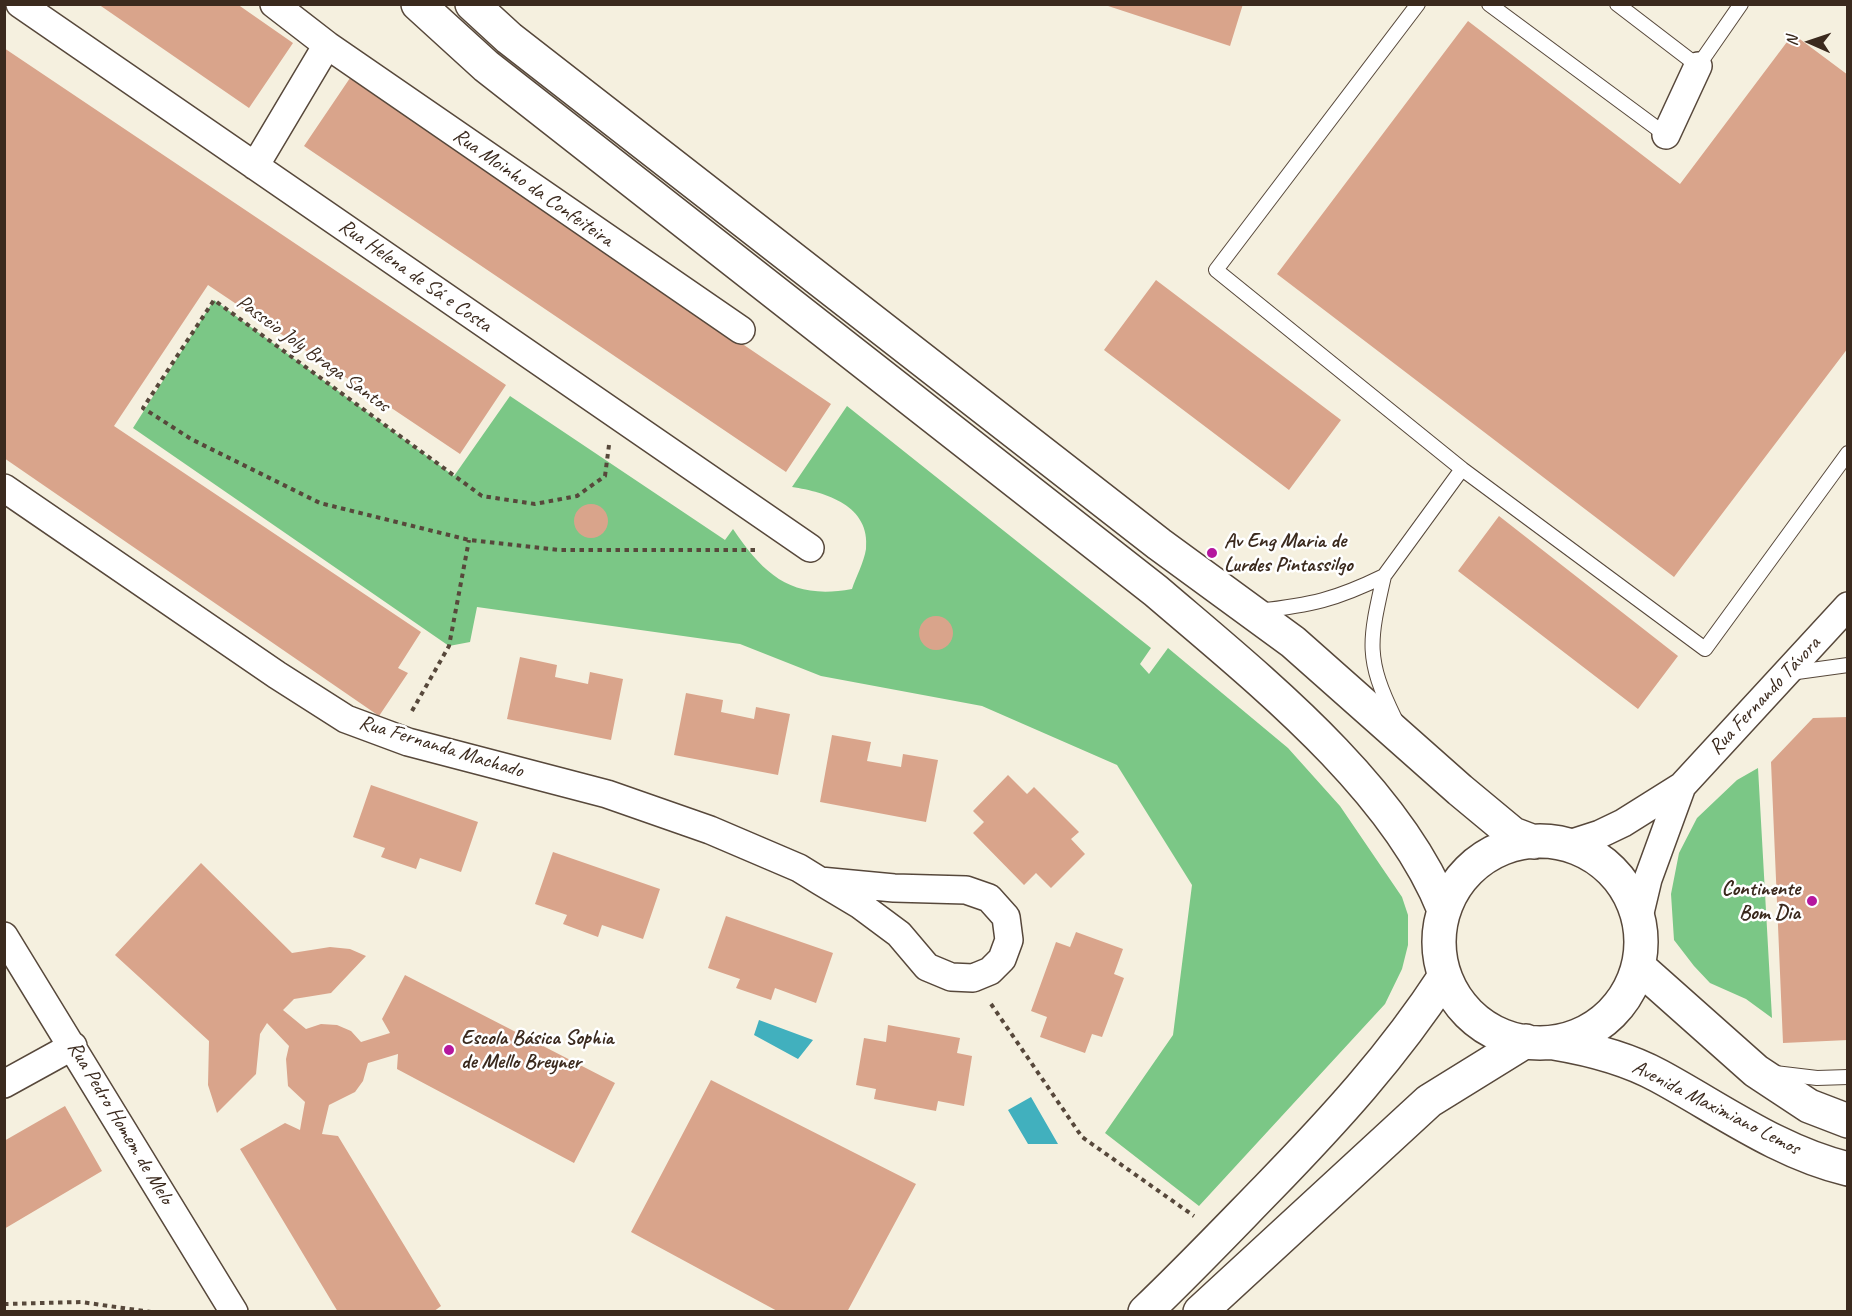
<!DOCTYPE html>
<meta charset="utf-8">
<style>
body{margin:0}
#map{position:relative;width:1852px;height:1316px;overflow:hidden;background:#f5f0df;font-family:Caveat,sans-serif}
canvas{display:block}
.frame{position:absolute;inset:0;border:6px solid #3b2a1e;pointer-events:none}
.north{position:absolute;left:1780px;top:12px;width:60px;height:60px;-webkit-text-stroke:4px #fff;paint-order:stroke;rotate:273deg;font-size:16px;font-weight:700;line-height:24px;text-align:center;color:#3b2a1e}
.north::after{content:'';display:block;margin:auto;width:21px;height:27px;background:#3b2a1e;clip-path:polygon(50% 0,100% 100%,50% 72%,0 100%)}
</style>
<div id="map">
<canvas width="1852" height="1316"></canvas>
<div class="frame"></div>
<div class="north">N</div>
</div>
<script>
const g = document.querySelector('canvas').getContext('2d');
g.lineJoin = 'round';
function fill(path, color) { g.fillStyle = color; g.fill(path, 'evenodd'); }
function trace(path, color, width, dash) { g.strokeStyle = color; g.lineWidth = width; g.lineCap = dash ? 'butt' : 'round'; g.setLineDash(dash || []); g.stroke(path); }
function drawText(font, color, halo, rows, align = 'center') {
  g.font = font + ' Caveat,sans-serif'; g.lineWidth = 5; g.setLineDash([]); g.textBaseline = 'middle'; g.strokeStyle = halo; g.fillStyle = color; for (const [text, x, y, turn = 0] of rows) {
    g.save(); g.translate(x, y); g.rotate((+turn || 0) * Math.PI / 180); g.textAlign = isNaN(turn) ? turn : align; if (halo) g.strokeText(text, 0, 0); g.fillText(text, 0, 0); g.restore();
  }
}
const green = new Path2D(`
 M214,300L454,476L510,396L725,540L733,529C765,576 792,600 852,589C856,577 864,562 866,549C871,506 826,492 792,487L847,406L1151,648L1140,664L1149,674L1168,648L1288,748L1340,806L1402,897L1408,915V945L1402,969L1385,1004L1199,1206L1105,1133L1173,1035L1192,885L1117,765L982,706L821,676L740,644L477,607L470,642L449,646L133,428Z
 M1758,768L1772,1018L1746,999L1710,983L1694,966L1674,940L1671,894L1679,853L1697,818L1737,780Z`);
const water = new Path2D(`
 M759,1020L813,1040L798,1059L754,1035Z
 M1031,1097L1058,1144H1028L1008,1110Z`);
const building = new Path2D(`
 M98,4H237L293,43L249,108Z
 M1102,4H1243L1230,46Z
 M1468,21L1680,184L1793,34L1848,75V348L1674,577L1277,274Z
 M4,48L506,385L460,454L208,285L114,426L421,632L398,668L408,673L379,716L4,458Z
 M350,78L831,404L786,472L304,146Z
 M1156,280L1341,420L1289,490L1104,350Z
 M574 521a17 17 0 1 1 34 0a17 17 0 1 1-34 0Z
 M1499,516L1678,656L1638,709L1458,571Z
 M919 633a17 17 0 1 1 34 0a17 17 0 1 1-34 0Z
 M520,657L557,665L555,677L588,684L590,672L623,679L611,740L507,719Z
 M686,693L723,700L721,712L754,719L756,707L790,714L778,775L674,755Z
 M1848,717V1040L1783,1043L1771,762L1813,718Z
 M832,735L871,742L867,761L901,767L903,754L938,760L926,822L820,802Z
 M1008,775L1027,794L1034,787L1079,832L1071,839L1085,854L1051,888L1036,873L1024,885L973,833L984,822L973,811Z
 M371,785L478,822L461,872L420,858L416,869L381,857L385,848L353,837Z
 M553,852L660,889L643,939L602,925L598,937L563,924L567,915L535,904Z
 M201,863L292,953L330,947L350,949L366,956L331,993L294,999L283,1010L306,1029L321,1024L337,1025L351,1031L361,1042L390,1033L382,1019L405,975L615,1083L574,1163L397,1069L398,1054L368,1063L363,1081L355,1092L329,1105L322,1134L338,1136L441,1306L433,1312H338L240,1149L285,1123L300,1130L305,1102L288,1086L286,1059L289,1046L267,1023L260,1034L256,1074L217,1113L208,1085L209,1041L115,955Z
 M726,916L833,953L816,1003L775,988L771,1000L736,988L740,979L708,968Z
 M1076,932L1123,949L1114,974L1124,978L1102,1037L1092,1034L1085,1053L1040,1037L1047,1017L1031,1011L1056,942L1070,947Z
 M888,1025L960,1038L957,1053L972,1056L964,1106L938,1101L936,1111L874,1099L876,1089L856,1085L864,1038L886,1042Z
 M711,1080L916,1184L847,1312H779L631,1232Z
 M65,1106L102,1171L4,1229V1141Z`);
const path = new Path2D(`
 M609,445L605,476L577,496L535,504L482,496L214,300L143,408L191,439L320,503L469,540L559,550H758
 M412,711L449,646L469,540
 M991,1004L1082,1137L1194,1216
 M4,1304L81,1302L151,1312`);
const lane = new Path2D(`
 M1418,4L1216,270L1462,469
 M1489,4L1666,135
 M1617,4L1698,66L1741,4
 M1384,576L1462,469L1705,649L1848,453
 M1258,611C1311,605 1335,600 1384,576C1369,642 1365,658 1395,719
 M1790,673L1848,665
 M1775,1073L1817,1078L1848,1077`);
const street = new Path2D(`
 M20,4L810,548
 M327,45L741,330
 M1666,135L1698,66
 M255,166L327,45L274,4
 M4,488L277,675L346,719L408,742L607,794L710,830L799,868L820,881L860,905L899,934L927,967L951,977L973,978L990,971L1002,959L1009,940L1006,917L989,898L966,890L894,888L820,881
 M1569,844L1600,834L1623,823L1682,786L1848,606
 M1638,921L1648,879L1682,786
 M4,936L234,1312
 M4,1084L73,1046`);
const secondary = new Path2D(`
 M418,4L486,66L1156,591C1255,676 1395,786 1444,910
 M472,4L509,38L1159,544L1293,642L1460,790L1513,834L1534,842
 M1439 942a101 101 0 1 1 202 0a101 101 0 1 1-202 0Z
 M1639,967L1756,1071L1809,1106L1848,1121
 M1554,1043C1590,1049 1626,1058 1659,1076C1720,1109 1778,1152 1848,1169
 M1145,1312C1187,1272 1227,1230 1267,1189C1333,1121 1393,1056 1445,976
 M1200,1312L1429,1101L1526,1041`);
const markers = [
 [1212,553,6,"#b5179e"],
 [1812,901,6,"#b5179e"],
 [449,1050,6,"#b5179e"]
];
const streetNames = [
 ["Rua Moinho da Confeiteira",533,188,35],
 ["Rua Helena de Sá e Costa",415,276,35],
 ["Passeio Joly Braga Santos",313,354,36],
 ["Rua Fernando Távora",1765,696,-47],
 ["Rua Fernanda Machado",441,747,17],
 ["Avenida Maximiano Lemos",1716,1108,27],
 ["Rua Pedro Homem de Melo",120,1123,59]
];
const poiNames = [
 ["Av Eng Maria de",1224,541],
 ["Lurdes Pintassilgo",1224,565],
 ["Continente",1800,889,"right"],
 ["Bom Dia",1800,913,"right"],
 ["Escola Básica Sophia",461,1038],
 ["de Mello Breyner",461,1062]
];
fill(green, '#7bc786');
fill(water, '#41b0be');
fill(building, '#d9a48b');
trace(lane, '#57483b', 16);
trace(street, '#57483b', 30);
trace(secondary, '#57483b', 36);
trace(path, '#57483b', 4, [4.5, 4.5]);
trace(lane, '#fff', 14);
trace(street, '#fff', 27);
trace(secondary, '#fff', 33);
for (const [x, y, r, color] of markers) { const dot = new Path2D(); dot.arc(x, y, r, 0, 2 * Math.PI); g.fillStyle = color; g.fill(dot); trace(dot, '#fff', 2); }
drawText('21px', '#3b2a1e', '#fff', streetNames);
drawText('bold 21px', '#3b2a1e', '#fff', poiNames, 'left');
</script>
